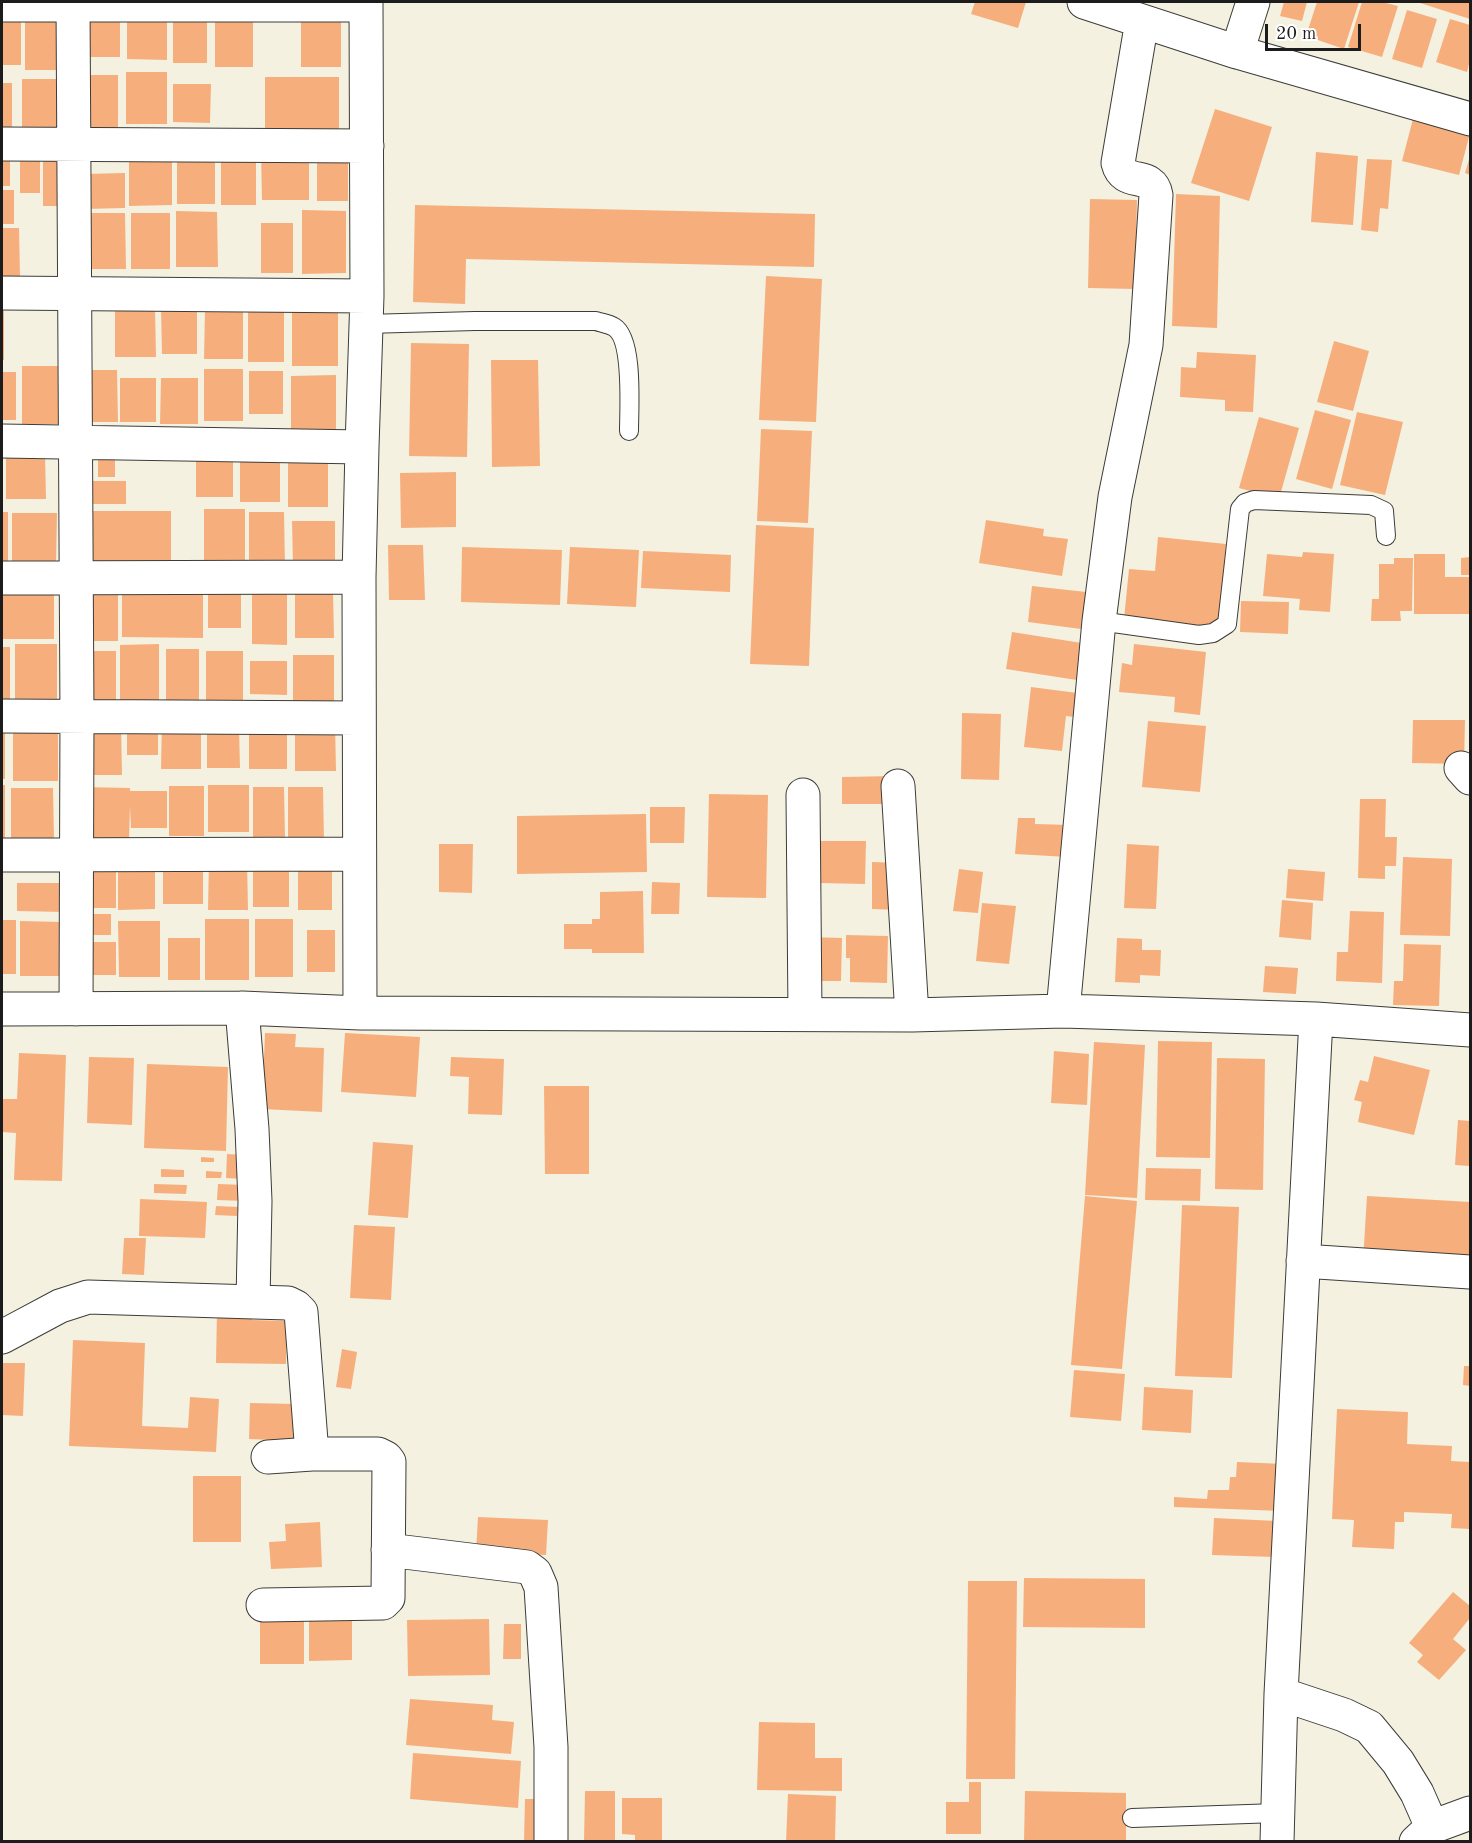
<!DOCTYPE html>
<style>
body{margin:0}
#map{position:relative;width:1472px;height:1843px;overflow:hidden;background:#f4f1e0;font-family:"Old Standard TT",serif}
canvas{display:block}
.frame{position:absolute;inset:0;border:3px solid #1c1c1c;pointer-events:none}
.scale{position:absolute;left:1265px;top:24px;width:96px;height:27px;box-sizing:border-box;border:3px solid #1c1c1c;border-top:0;padding-left:8px;font-size:18px;line-height:21px;white-space:nowrap;color:#1c1c1c;-webkit-text-stroke:4px #fff;paint-order:stroke}
</style>
<div id="map">
<canvas width="1472" height="1843"></canvas>
<div class="frame"></div>
<div class="scale">20 m</div>
</div>
<script>
const g = document.querySelector('canvas').getContext('2d');
g.lineJoin = 'round';
function fill(path, color) { g.fillStyle = color; g.fill(path, 'evenodd'); }
function trace(path, color, width, dash) { g.strokeStyle = color; g.lineWidth = width; g.lineCap = dash ? 'butt' : 'round'; g.setLineDash(dash || []); g.stroke(path); }
const building = new Path2D(`
 M975,2H1026L1018,28L971,14Z
 M1284,2H1307L1302,21L1280,16Z
 M1317,2H1359L1344,49L1306,36Z
 M1362,2H1382L1398,6L1382,57L1348,47Z
 M1417,2H1470V19Z
 M25,8H68V70H25Z
 M173,8L207,9V63H173Z
 M2,9H21V65H2Z
 M127,9H167V60L127,59Z
 M253,9V67H215V10Z
 M1407,10L1437,19L1422,68L1392,59Z
 M301,11H341V67H301Z
 M86,14H120V57H86Z
 M1450,19L1470,25V60L1467,72L1436,62Z
 M126,72H167V124H126Z
 M84,75H118V133H84Z
 M265,77H339V130L265,129Z
 M22,79H57V132H22Z
 M2,83H12V132H2Z
 M173,84H211L210,123L173,122Z
 M1215,109L1272,127L1249,201L1191,183Z
 M1414,115L1470,133L1459,175L1402,161Z
 M43,149H71V206H43Z
 M221,149H256V205H221Z
 M129,150L172,151V205L129,206Z
 M177,150H215V204H177Z
 M317,150H348V201H317Z
 M2,151H10V186H2Z
 M261,151H309V200H262Z
 M1316,152L1358,156L1353,225L1311,222Z
 M20,153L40,154V193H20Z
 M1470,156V175L1465,173Z
 M1367,159L1392,160L1388,209L1380,208L1378,232L1361,230Z
 M125,173V208L84,209V174Z
 M2,190H14V224H2Z
 M1176,194L1220,196L1217,328L1172,326Z
 M1090,199L1137,200L1135,289L1088,288Z
 M415,205L815,214L814,267L466,259L465,304L413,302Z
 M302,210L346,211V273L302,274Z
 M176,211L217,212L218,267H176Z
 M82,213H125L126,269H82Z
 M131,213H170V269H131Z
 M261,223H293V273H261Z
 M2,228H19L20,277H2Z
 M766,276L822,279L816,422L759,420Z
 M2,308H4V360H2Z
 M115,308H155L156,357H115Z
 M248,308H284V362H248Z
 M161,309H197V354H162Z
 M292,309H338V366H292Z
 M205,310L243,311V359H204Z
 M1334,341L1369,351L1353,411L1317,402Z
 M411,343L469,344L467,457L409,456Z
 M1197,352L1256,355L1253,412L1225,411V400L1180,397L1181,367L1196,368Z
 M491,360H538L540,466L492,467Z
 M22,366H63L62,424H22Z
 M204,369H243V421H204Z
 M80,370H117L118,422H80Z
 M249,371H283V414H249Z
 M2,372H16V420H2Z
 M336,375V438L291,439V376Z
 M120,378H156V422H120Z
 M161,378H198V424H160Z
 M1315,410L1351,420L1332,489L1296,479Z
 M1357,412L1403,422L1385,495L1340,485Z
 M1259,417L1299,428L1279,499L1239,488Z
 M761,429L812,431L808,523L757,521Z
 M45,453L46,499H6V454Z
 M98,454H115V477H98Z
 M240,455H280V502H240Z
 M196,457H233V497H196Z
 M328,457V507H288V458Z
 M456,472V527L401,528L400,473Z
 M87,481H126V504H87Z
 M204,509H245V572H204Z
 M83,511H171V568H83Z
 M2,512H8V567H2Z
 M249,512H284L285,566H249Z
 M12,513H57L56,565H12Z
 M986,520L1044,529L1043,536L1068,539L1062,576L979,563Z
 M292,521H335V567H293Z
 M756,525L814,528L809,666L750,664Z
 M1158,537L1226,544L1218,627L1124,619L1129,569L1155,571Z
 M388,545H423L425,600H389Z
 M462,547L562,550L560,605L461,602Z
 M570,547L639,550L636,607L567,604Z
 M643,551L731,555L730,592L641,588Z
 M1303,552L1334,554L1330,612L1299,610L1300,599L1263,596L1267,554L1302,557Z
 M1414,554H1445V577H1470V614H1414Z
 M1470,557V575H1461V558Z
 M1394,558H1413L1412,611H1400L1401,621H1371L1372,599H1379V564H1394Z
 M1032,586L1086,592L1081,629L1028,622Z
 M208,587H241V628H208Z
 M2,588H54V639H2Z
 M122,588H203V638L122,637Z
 M252,589H287V645L252,644Z
 M295,591H333L334,638H295Z
 M118,593V641H81V594Z
 M1241,601L1289,602L1288,634L1240,632Z
 M1012,632L1088,644L1083,681L1006,669Z
 M15,644H57V701H15Z
 M159,644V702L120,703V645Z
 M1134,644L1206,652L1200,715L1174,712L1175,697L1119,692L1122,663L1132,665Z
 M2,647H10V699H2Z
 M166,649H199V706H166Z
 M78,651H116V704H78Z
 M206,651H243V705H206Z
 M293,655H334V708L293,707Z
 M250,661H287V695L250,694Z
 M1031,687L1085,694L1082,718L1066,716L1062,751L1024,747Z
 M962,713L1001,714L999,780L961,779Z
 M58,720V781H13V721Z
 M1413,720H1465L1464,764L1412,763Z
 M127,721H158V755H127Z
 M162,721H201V769H161Z
 M1148,721L1206,726L1200,792L1142,787Z
 M295,722H335L336,771H295Z
 M84,723H121L122,775H84Z
 M2,725H5V779H2Z
 M207,727H239L240,768H207Z
 M249,733H287V769H249Z
 M896,776L897,804H842V777Z
 M2,785H5V841H2Z
 M208,785H249V832H208Z
 M169,786H204V836H169Z
 M82,787L130,788V791H167V828H131L130,806L129,840H81Z
 M253,787H284L285,838H253Z
 M288,787H323L324,841L288,840Z
 M11,788H53L54,839H11Z
 M709,794L768,795L766,898L707,897Z
 M1360,799H1386L1385,837H1397L1396,866H1385V879L1358,878Z
 M650,807H685L684,843H650Z
 M646,814L647,872L517,874V816Z
 M1018,818H1035V824L1070,825L1068,857L1015,854Z
 M820,841H866L865,884L820,883Z
 M439,844H473L472,893L439,892Z
 M1127,844L1159,846L1156,909L1124,908Z
 M1403,857L1452,859L1450,936L1400,935Z
 M163,860H203V904H163Z
 M209,860L247,861L248,910H208Z
 M253,860H289V907H253Z
 M298,861H332V910H298Z
 M872,862L901,863L900,910L872,909Z
 M118,863H155V909L118,910Z
 M116,864V908H82L83,865Z
 M959,869L983,872L978,913L953,911Z
 M1288,869L1325,872L1323,901L1286,898Z
 M652,882L680,883L679,914H651Z
 M17,883H64V912L17,911Z
 M643,891L644,953H592V949H564V924H592V919H600V892Z
 M1282,900L1313,903L1311,940L1279,937Z
 M982,903L1016,906L1009,964L976,961Z
 M1350,911L1384,912L1382,983L1336,981L1337,952H1348Z
 M84,914H111V935H84Z
 M205,919H249V980H205Z
 M255,919H293V977H255Z
 M2,920H16V974H2Z
 M20,921L63,922V976H20Z
 M118,921H160V977H119Z
 M307,930H335V972H307Z
 M846,935L888,936L887,983L850,982V958H846Z
 M810,937L842,938L841,981H809Z
 M168,938H200V980H168Z
 M1117,938L1142,939V950H1161L1160,976L1140,975V983L1115,982Z
 M82,942H116V975H82Z
 M1404,944L1441,945L1439,1006L1393,1005L1394,981H1403Z
 M1265,966L1298,968L1296,994L1263,992Z
 M265,1033L296,1034L295,1047L324,1048L322,1112L262,1109Z
 M345,1033L420,1037L416,1097L341,1092Z
 M1158,1041L1212,1042L1210,1158L1156,1157Z
 M1094,1042L1145,1045L1137,1198L1085,1195Z
 M1054,1051L1089,1054L1087,1105L1051,1103Z
 M19,1053L66,1055L62,1181L14,1180L16,1133L2,1132V1099H17Z
 M1374,1056L1430,1070L1414,1135L1358,1122L1362,1102L1354,1100L1360,1080L1368,1082Z
 M89,1057L134,1058L132,1125L87,1123Z
 M451,1057L504,1059L502,1115L468,1114L469,1077L450,1076Z
 M1217,1058L1265,1059L1263,1190L1215,1189Z
 M147,1064L228,1067L226,1151L144,1148Z
 M544,1086H589V1174H545Z
 M1458,1120L1470,1121V1166L1455,1165Z
 M373,1142L413,1145L408,1218L368,1215Z
 M227,1154L245,1155L244,1179L226,1178Z
 M201,1157L214,1158V1162H201Z
 M1146,1168L1201,1169L1200,1201L1145,1200Z
 M161,1169L184,1170V1177H161Z
 M206,1171L222,1172L221,1178H206Z
 M154,1184L187,1185L186,1194L154,1193Z
 M218,1184L245,1185V1201L217,1200Z
 M1085,1196L1137,1201L1122,1369L1071,1365Z
 M1367,1196L1470,1202V1267L1363,1261Z
 M140,1199L207,1202L205,1238L139,1236Z
 M1182,1205L1239,1207L1232,1378L1175,1376Z
 M216,1206L238,1207L237,1216L215,1215Z
 M354,1225L395,1227L391,1300L350,1298Z
 M124,1238H146L144,1275L122,1274Z
 M217,1310L252,1311V1320L287,1321L286,1364L216,1363Z
 M73,1340L145,1343L142,1426L188,1428L190,1397L219,1399L216,1452L69,1446Z
 M342,1349L357,1352L351,1389L336,1387Z
 M2,1363H25L23,1416L2,1415Z
 M1464,1366H1470V1386L1463,1385Z
 M1074,1370L1125,1374L1121,1421L1070,1417Z
 M1144,1387L1193,1390L1191,1433L1142,1430Z
 M250,1403L296,1404L294,1441L249,1439Z
 M1337,1409L1408,1412L1407,1444L1452,1446L1451,1461L1470,1462V1529L1451,1528L1452,1514L1404,1512V1522H1395L1394,1549L1352,1547L1354,1520L1332,1519Z
 M1237,1462L1284,1464L1282,1511L1174,1507V1497L1207,1499L1208,1490H1229L1230,1477H1236Z
 M193,1476H241V1542H193Z
 M478,1517L548,1520L546,1555L476,1552Z
 M1214,1518L1277,1521L1275,1557L1212,1555Z
 M320,1522L322,1567L271,1569L269,1542L286,1541L285,1524Z
 M1024,1578L1145,1579V1628L1023,1627Z
 M968,1581H1017L1015,1779H966Z
 M1453,1592L1470,1606V1618L1453,1639L1466,1650L1439,1680L1417,1662L1423,1655L1409,1643Z
 M260,1611L304,1612V1664H260Z
 M309,1611H352V1660L309,1661Z
 M489,1619L490,1675L408,1676L407,1620Z
 M504,1624H521V1659H503Z
 M410,1699L493,1705L492,1720L514,1722L511,1754L406,1745Z
 M759,1722L815,1723V1758H842V1791L757,1790Z
 M413,1753L521,1761L518,1808L410,1799Z
 M969,1782H981V1834H946V1802H969Z
 M585,1791H615V1842H584Z
 M1025,1791L1126,1793V1842H1024Z
 M788,1794L836,1796L835,1842H786Z
 M622,1798H662V1842H635V1835L622,1834Z
 M525,1799H548V1842H524Z`);
const service = new Path2D(`
 M366,324L475,321H596C602,323 609,324 614,327C634,339 629,409 629,431
 M1099,621L1199,635L1213,633L1227,624L1240,509L1245,503L1254,500L1371,505L1384,511L1386,536
 M1132,1818L1277,1813`);
const minor = new Path2D(`
 M73,2L77,715L76,1009
 M1084,2L1237,52L1470,119
 M2,5H366
 M1237,52L1253,2
 M2,144L367,146
 M2,293L367,296
 M2,441L362,447
 M2,578L359,577
 M2,716L359,718
 M1461,768L1470,778
 M898,786L912,1015
 M803,795L805,1014
 M2,855L359,854
 M242,1008L252,1129L255,1201L253,1302
 M2,1009L242,1008L360,1013L912,1015L1063,1011L1316,1019L1470,1030
 M1063,1011L1099,621L1115,497L1146,345L1156,195C1152,170 1124,188 1118,163L1142,21
 M360,1013L359,577L362,447L367,296L366,2
 M1303,1261L1470,1272
 M2,1337L60,1306L88,1297L288,1303L296,1307L301,1312L312,1454
 M388,1550L527,1567L535,1573L541,1587L551,1747V1842
 M263,1605L383,1603L388,1598L389,1462L386,1458L378,1454H312L268,1457
 M1281,1694L1344,1715L1369,1727L1398,1762L1417,1793L1432,1827
 M1277,1842L1281,1694L1316,1019
 M1416,1842L1432,1827L1470,1813`);
fill(building, '#f6af7c');
trace(service, '#3c3c39', 20);
trace(minor, '#3c3c39', 35);
trace(service, '#fff', 18);
trace(minor, '#fff', 33);
</script>
